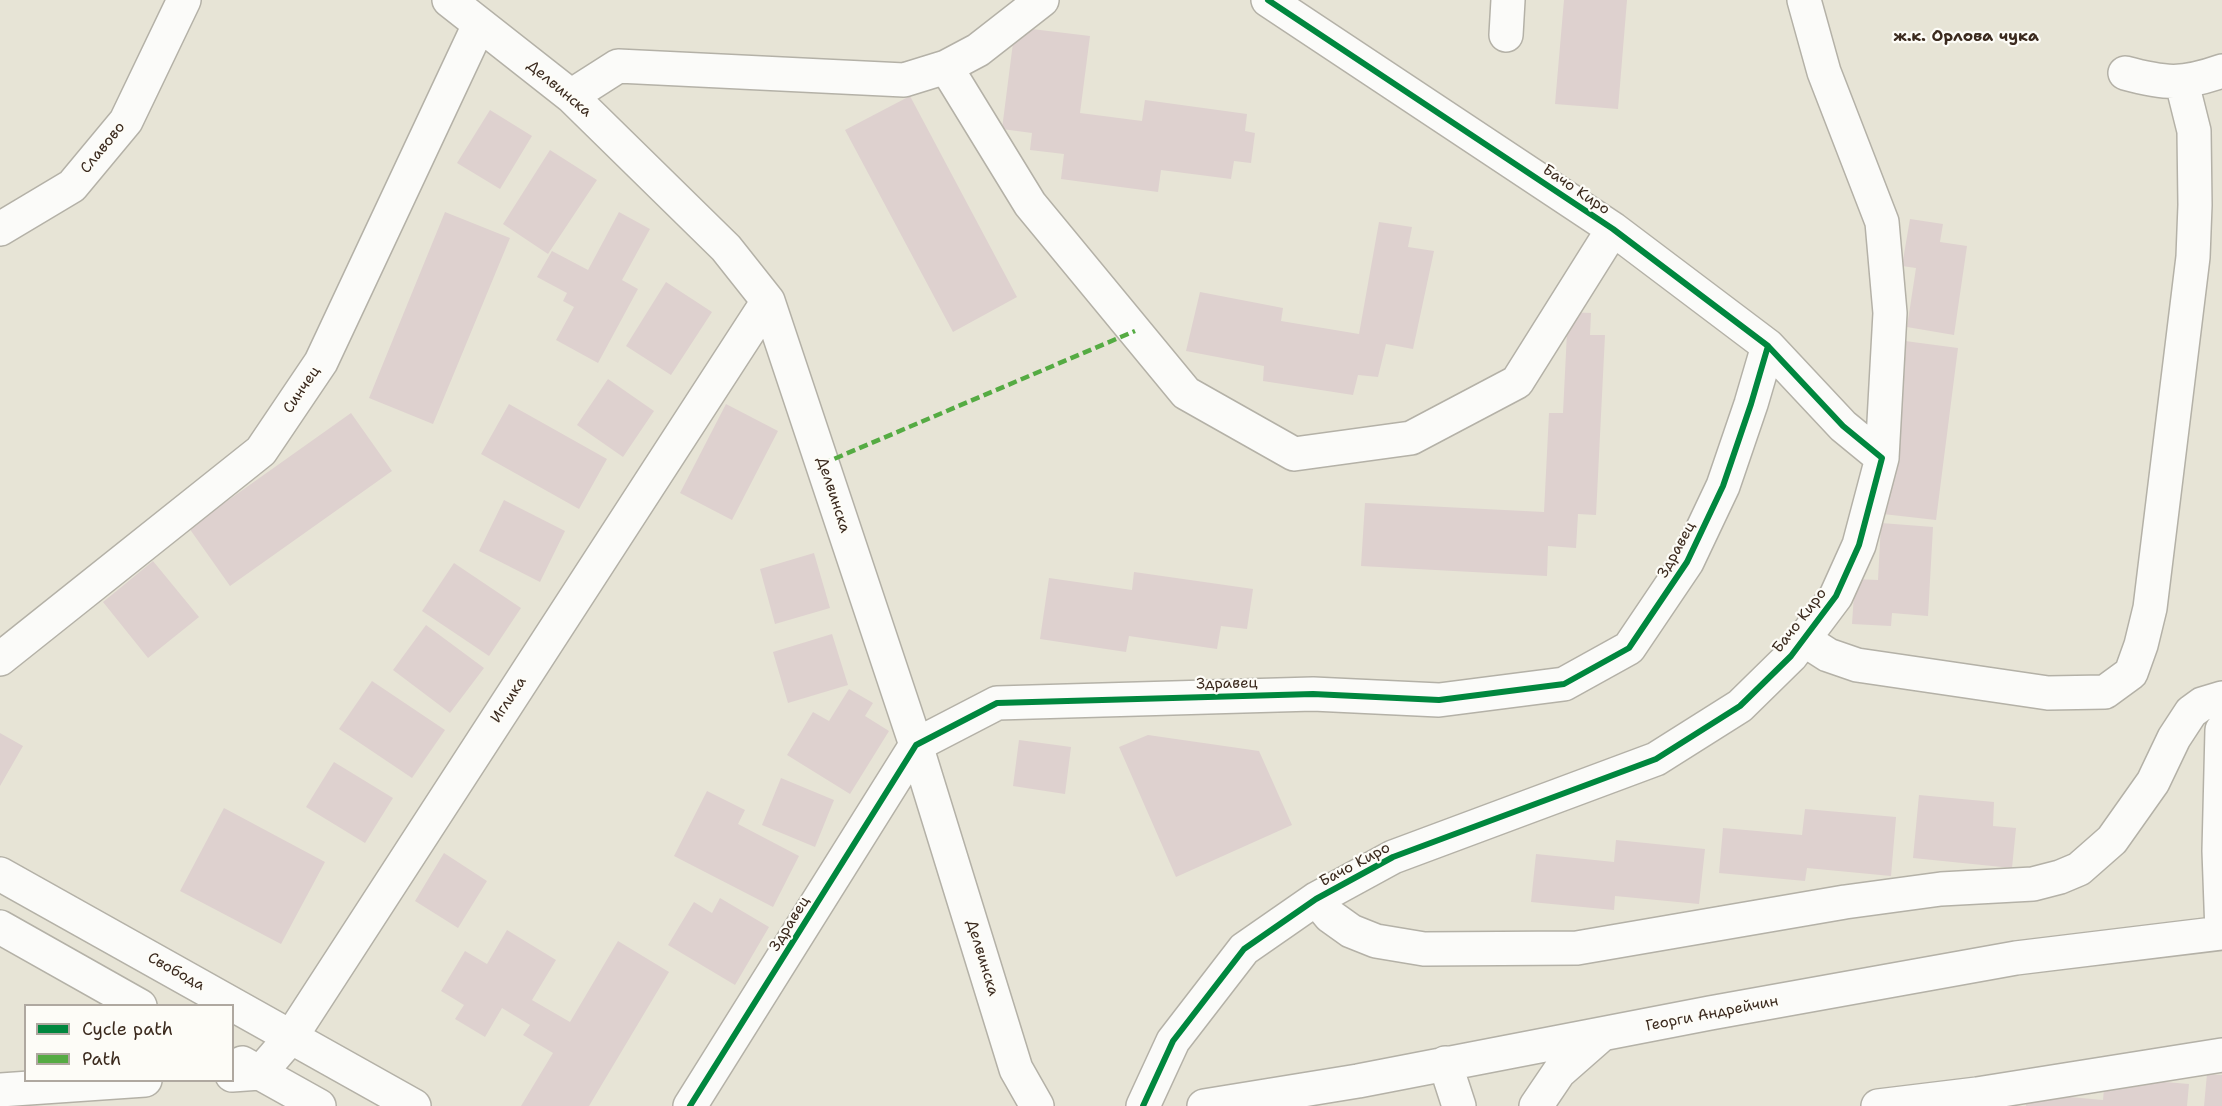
<!DOCTYPE html>
<meta charset="utf-8">
<style>
body{margin:0}
#map{position:relative;width:2222px;height:1106px;overflow:hidden;background:#e7e4d6;font-family:"Shantell Sans",sans-serif}
canvas{display:block}
.legend{position:absolute;left:24px;top:1004px;width:210px;height:78px;box-sizing:border-box;background:#fdfcf7;border:2px solid #afa8a0;margin:0;padding:8px 10px;list-style:none;font-size:18px;color:#3b2a1e}
.legend li{display:flex;align-items:center;gap:12px;height:30px}
.legend b{width:30px;border:2px solid #afa8a0}
</style>
<div id="map">
<canvas width="2222" height="1106"></canvas>
<ul class="legend">
<li><b style="height:8px;background:#00873e"></b>Cycle path</li>
<li><b style="height:8px;background:#55ab43"></b>Path</li>
</ul>
</div>
<script>
const g = document.querySelector('canvas').getContext('2d');
g.lineJoin = 'round';
function fill(path, color) { g.fillStyle = color; g.fill(path, 'evenodd'); }
function trace(path, color, width, dash) { g.strokeStyle = color; g.lineWidth = width; g.lineCap = dash ? 'butt' : 'round'; g.setLineDash(dash || []); g.stroke(path); }
function drawText(font, color, halo, rows, align = 'center') {
  g.font = font + ' "Shantell Sans",sans-serif'; g.lineWidth = 4.5; g.setLineDash([]); g.textBaseline = 'middle'; g.strokeStyle = halo; g.fillStyle = color; for (const [text, x, y, turn = 0] of rows) {
    g.save(); g.translate(x, y); g.rotate((+turn || 0) * Math.PI / 180); g.textAlign = isNaN(turn) ? turn : align; if (halo) g.strokeText(text, 0, 0); g.fillText(text, 0, 0); g.restore();
  }
}
const building = new Path2D(`
 M1564,0H1627L1618,109L1555,104Z
 M1015,27L1090,36L1080,113L1142,121L1145,100L1247,114L1245,131L1255,133L1251,163L1234,161L1231,179L1161,170L1158,192L1061,179L1064,154L1030,150L1032,133L1002,129Z
 M910,96L1017,297L953,332L845,130Z
 M490,110L532,136L500,189L457,163Z
 M550,150L597,180L548,254L503,224Z
 M445,212L510,238L433,424L369,398Z
 M619,212L650,229L622,280L638,289L598,363L556,340L574,307L563,301L567,293L537,277L552,251L588,270Z
 M1910,219L1943,224L1940,242L1967,246L1954,335L1907,327L1916,268L1902,266Z
 M1379,222L1412,227L1408,247L1434,251L1413,349L1386,344L1378,377L1358,375L1353,395L1263,381L1264,366L1186,351L1200,292L1283,308L1281,321L1359,334Z
 M666,282L712,312L671,375L626,346Z
 M1568,312L1591,313L1590,335H1605L1596,515L1578,514L1576,548L1548,546L1547,576L1361,566L1365,503L1544,512L1549,413H1563Z
 M1905,341L1958,348L1936,520L1883,514Z
 M608,379L654,411L623,457L577,425Z
 M509,404L607,459L579,509L481,454Z
 M726,404L778,431L732,520L680,493Z
 M351,413L392,471L230,586L189,528Z
 M504,500L565,531L540,582L479,551Z
 M1881,523L1933,527L1928,616L1892,613L1891,626L1852,624L1855,579L1878,580Z
 M814,553L830,608L775,624L760,569Z
 M153,561L199,617L148,658L103,602Z
 M454,563L521,608L489,656L422,611Z
 M1134,572L1253,589L1247,629L1221,626L1217,649L1129,636L1126,652L1040,639L1049,578L1132,590Z
 M426,625L484,668L450,713L393,670Z
 M832,634L848,685L788,703L773,652Z
 M372,681L445,730L412,778L339,729Z
 M849,689L873,703L865,716L889,731L850,794L787,755L813,712L829,721Z
 M0,733L23,746L0,786Z
 M1148,735L1259,751L1292,825L1176,877L1119,747Z
 M1019,740L1071,747L1065,794L1013,786Z
 M334,762L393,798L365,843L306,807Z
 M781,778L834,800L815,847L762,825Z
 M707,791L745,810L738,824L799,856L773,907L674,856Z
 M1919,795L1994,802L1993,826L2016,828L2012,868L1913,858Z
 M224,808L325,862L281,944L180,891Z
 M1805,809L1896,817L1891,876L1807,868L1805,881L1719,873L1723,828L1802,835Z
 M1616,840L1705,849L1699,904L1615,896L1614,910L1531,902L1536,854L1614,862Z
 M444,853L487,881L458,928L415,901Z
 M720,898L769,927L735,985L668,945L694,902L712,913Z
 M507,930L556,960L532,1000L570,1022L618,941L669,972L589,1106H521L553,1053L523,1035L530,1025L502,1008L485,1037L455,1019L464,1005L441,991L465,951L487,964Z
 M2207,1074L2222,1075V1106H2204Z
 M2105,1077L2189,1084L2187,1106H2026V1093L2103,1100Z`);
const minor = new Path2D(`
 M449,0L571,96L726,248L768,301L916,745L1016,1069L1037,1106
 M1804,0L1824,72L1882,222L1890,313L1882,458
 M1506,35L1508,0
 M946,67L1030,204L1186,393L1294,454L1411,438L1517,382L1613,229
 M2125,73C2166,84 2182,85 2222,71
 M571,96L618,66L904,80L946,67L978,50L1042,0
 M0,229L72,186L126,121L184,0
 M1803,639L1828,655L1857,665L2048,693L2105,692L2131,673L2141,645L2150,608L2193,257L2195,205L2194,131L2182,83
 M0,659L261,451L321,362L479,25
 M0,874L414,1106
 M1316,899L1330,916L1351,931L1376,941L1424,949L1577,948L1845,902L1941,889L2033,884L2060,877L2079,869L2112,840L2153,782L2174,738L2191,712L2202,704L2222,698
 M0,927L140,1006
 M2222,933L2219,851L2222,730
 M242,1063L319,1106
 M1445,1063L1459,1106
 M232,1075L260,1073L291,1037L768,301
 M0,1090L145,1080
 M690,1106L916,745L997,703L1313,694L1439,700L1564,684L1629,648L1687,562L1723,486L1751,404L1768,346
 M1143,1106L1173,1041L1244,949L1316,899L1393,857L1656,759L1740,706L1791,656L1836,596L1859,545L1882,458L1843,426L1768,346L1613,229L1268,0
 M1204,1106L1358,1081L1710,1013L2016,958L2222,933
 M1536,1106L1559,1072L1600,1036
 M1878,1106L1977,1094L2222,1055`);
const quiet = new Path2D(`
 M822,464L1135,331`);
const cycleway = new Path2D(`
 M690,1106L916,745L997,703L1313,694L1439,700L1564,684L1629,648L1687,562L1723,486L1751,404L1768,346
 M1143,1106L1173,1041L1244,949L1316,899L1393,857L1656,759L1740,706L1791,656L1836,596L1859,545L1882,458L1843,426L1768,346L1613,229L1268,0`);
const streetNames = [
 ["Делвинска",559,89,40],
 ["Славово",103,148,-51],
 ["Бачо Киро",1576,190,34],
 ["Синчец",302,390,-56],
 ["Делвинска",833,495,72],
 ["Здравец",1677,550,-61],
 ["Бачо Киро",1800,621,-52],
 ["Здравец",1227,684,-1],
 ["Иглика",509,700,-57],
 ["Бачо Киро",1355,865,-28],
 ["Здравец",790,924,-58],
 ["Делвинска",982,958,73],
 ["Свобода",176,972,29],
 ["Георги Андрейчин",1712,1014,-11]
];
const neighbourhoodNames = [
 ["ж.к. Орлова чука",1966,37]
];
fill(building, '#ded1cf');
trace(minor, '#b4b1a7', 36);
trace(minor, '#fbfbf9', 33);
trace(quiet, '#55ab43', 4.5, [9, 4.5]);
trace(cycleway, '#00873e', 6);
drawText('15px', '#3b2a1e', '#fdfcf7', streetNames);
drawText('bold 16px', '#3b2a1e', '#fdfcf7', neighbourhoodNames);
</script>
